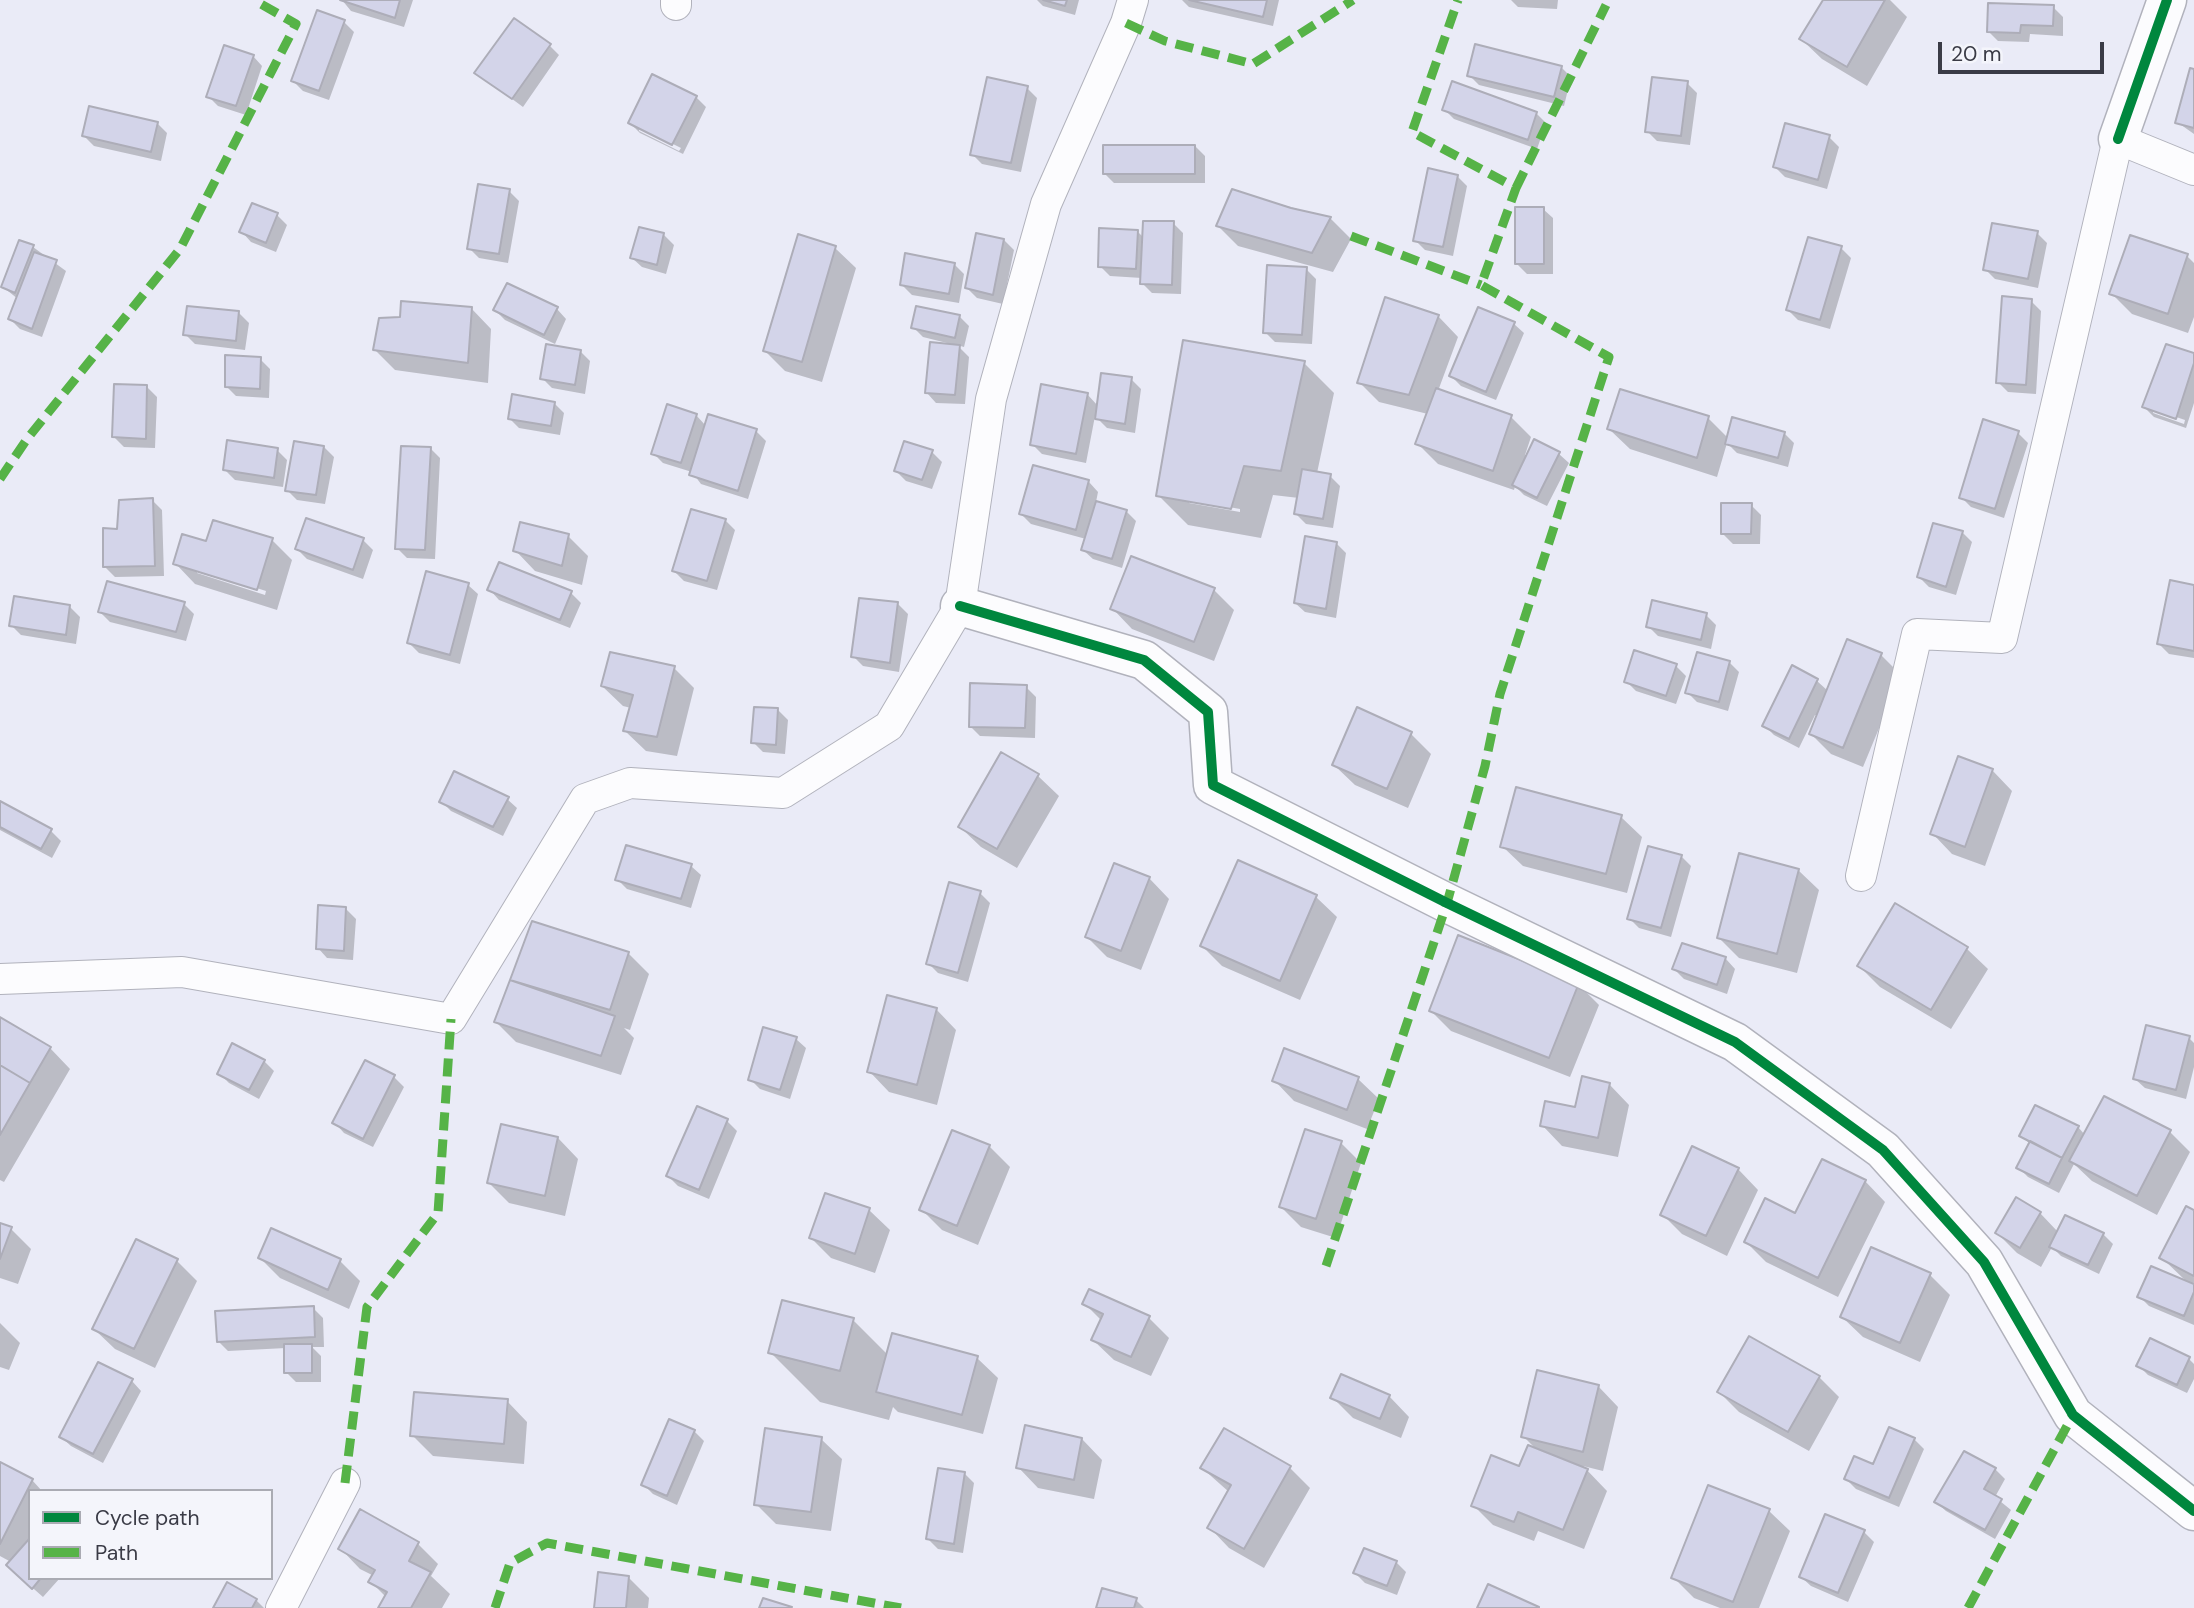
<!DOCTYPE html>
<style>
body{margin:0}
#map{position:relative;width:2194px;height:1608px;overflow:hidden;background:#eaebf7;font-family:"DM Sans",sans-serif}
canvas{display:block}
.legend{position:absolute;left:28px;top:1489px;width:245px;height:91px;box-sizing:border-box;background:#f4f5fb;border:2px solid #aaabb3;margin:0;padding:9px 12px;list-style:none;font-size:21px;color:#3a3b46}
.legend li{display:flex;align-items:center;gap:14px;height:35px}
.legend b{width:35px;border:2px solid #aaabb3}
.scale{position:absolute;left:1938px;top:42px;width:166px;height:32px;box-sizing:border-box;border:4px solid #3a3b46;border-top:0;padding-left:9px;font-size:21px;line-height:24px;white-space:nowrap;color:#3a3b46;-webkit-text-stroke:5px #f4f5fb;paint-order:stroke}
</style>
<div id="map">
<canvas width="2194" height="1608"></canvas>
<ul class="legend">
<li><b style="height:9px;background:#00873e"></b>Cycle path</li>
<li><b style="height:9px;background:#56b347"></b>Path</li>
</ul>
<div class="scale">20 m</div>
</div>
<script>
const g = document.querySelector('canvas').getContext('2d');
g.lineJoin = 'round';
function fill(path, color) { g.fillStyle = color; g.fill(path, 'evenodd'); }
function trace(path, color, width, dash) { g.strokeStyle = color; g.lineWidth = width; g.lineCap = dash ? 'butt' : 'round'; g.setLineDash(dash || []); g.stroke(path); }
const shadow = new Path2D(`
 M342,0H413L404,27L351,11Z
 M1037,0H1079L1075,15L1043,6Z
 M1182,0H1279L1273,26L1189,7Z
 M1511,0H1558L1557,9L1518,7Z
 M1825,0H1890L1907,17L1867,86L1822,59L1801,39Z
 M2053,7L2063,17V36L2030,34L2029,42L1998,41L1988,31Z
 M344,22L354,32L329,100L303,91L293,81Z
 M549,45L559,55L523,107L477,73Z
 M253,56L262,66L246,115L218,106L208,96Z
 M1561,67L1571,77L1564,106L1479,85L1469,75Z
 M2194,71V134L2177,122Z
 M1687,83L1697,93L1690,145L1657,141L1647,131Z
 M1027,88L1037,98L1021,172L982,164L972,154Z
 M696,97L706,107L683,154L640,133L630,123ZM639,127L681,148L679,151L639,131Z
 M1444,109L1536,113L1546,123L1537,149L1454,119Z
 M157,123L167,133L161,161L94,146L84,136Z
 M1829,137L1839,147L1827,189L1785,177L1775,167Z
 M1195,146L1205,156V183H1114L1104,173Z
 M1457,176L1467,186L1453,256L1425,250L1415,240Z
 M509,191L519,201L508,263L479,258L469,248Z
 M1233,191L1330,218L1351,239L1333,272L1238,246L1218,226Z
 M1543,209L1553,218V274H1527L1517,264Z
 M277,215L287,225L276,252L251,242L242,232Z
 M1173,223L1183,233L1181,294L1152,293L1142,283V278L1110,276L1100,266L1137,231L1144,238Z
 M2037,233L2047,243L2038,288L1995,279L1985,269Z
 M664,235L674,245L666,274L642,267L632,258Z
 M1004,240L1014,250L1003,304L977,298L967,288Z
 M33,247L66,271L42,337L20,329L10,319L18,299L3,287Z
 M835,248L856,268L822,382L785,371L765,351Z
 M1841,248L1851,258L1830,329L1798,320L1788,310Z
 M2187,256L2194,263V317L2188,333L2132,314L2111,293Z
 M954,264L964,274L959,303L912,295L902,285Z
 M1306,269L1316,279L1312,344L1275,342L1265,332Z
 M2031,301L2041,311L2036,394L2008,392L1998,382Z
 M471,308L491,329L488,383L395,370L375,350L402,318Z
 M557,309L566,319L555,344L505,320L495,310Z
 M239,313L249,323L245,350L195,344L185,334Z
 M959,316L969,326L964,347L957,345L969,357L965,404L936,403L927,393L951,344L923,337L913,327Z
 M1438,316L1458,337L1438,391L1511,417L1531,437L1525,455L1559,454L1569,463L1547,506L1524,495L1515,486L1514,490L1438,464L1417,443L1428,414L1379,402L1359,382Z
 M1514,324L1524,333L1496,400L1461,386L1451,376Z
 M580,351L590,361L585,394L552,388L542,378Z
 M2194,355V403L2186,428L2154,417L2144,407ZM2153,409L2185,420L2184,424L2153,413Z
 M260,359L270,369L269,398L236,396L226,386Z
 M1304,363L1334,393L1317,473L1330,476L1340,486L1333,528L1306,524L1296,514L1299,498L1273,495L1261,538L1188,525L1158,495ZM1189,500L1240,509V512L1189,503Z
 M1131,379L1141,389L1135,433L1107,428L1095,416L1086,463L1042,454L1032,444L1087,394L1098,406Z
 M147,387L157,397L155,448L124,447L114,437Z
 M554,403L564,413L560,435L519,428L510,419Z
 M696,415L706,426L756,431L766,441L748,499L701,484L692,472L663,463L653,453Z
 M1708,418L1728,438L1784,433L1794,443L1788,467L1737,453L1727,443L1717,477L1630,449L1609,429Z
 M2018,433L2028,443L2004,518L1971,507L1961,497Z
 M324,447L334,457L325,504L297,500L287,490Z
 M430,448L440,458L435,559L407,558L397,548Z
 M277,450L287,460L283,487L235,480L225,470Z
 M932,452L942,462L932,489L906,481L896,471Z
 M1035,467L1089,482L1098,492L1096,502L1126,511L1136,521L1122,568L1093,559L1083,550L1086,539L1031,524L1021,514Z
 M152,500L162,510L164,576L115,577L105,567L118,531Z
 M1751,505L1761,515L1760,544H1733L1723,534Z
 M725,520L735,530L717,590L684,581L674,571Z
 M1962,532L1972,542L1956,595L1929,587L1919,577Z
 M568,536L588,556L582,585L535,571L515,550Z
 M272,540L292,560L277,610L195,584L175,563L207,543ZM197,569L266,591L265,595L197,573Z
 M363,540L373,550L363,579L307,559L297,549Z
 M1336,543L1346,553L1336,618L1305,612L1295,603Z
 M468,585L478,594L460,664L419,653L409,643Z
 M2194,587V658L2169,654L2159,644Z
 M490,590L571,593L581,603L570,628L499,600Z
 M1214,590L1234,610L1214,661L1132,629L1112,608Z
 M184,604L194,614L186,641L110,622L100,612Z
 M898,604L908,614L899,672L863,666L853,656Z
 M70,607L80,617L76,644L21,635L11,625Z
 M1706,615L1716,625L1711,649L1658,636L1648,626Z
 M1636,652L1676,666L1686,676L1676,704L1636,691L1626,681Z
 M1881,655L1901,675L1863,767L1831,754L1811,734L1818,716L1815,715L1799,748L1774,735L1764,725L1793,668L1817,681L1828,691Z
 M1729,662L1739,672L1728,711L1697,702L1687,692Z
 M674,668L694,688L677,756L646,751L625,731L631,708L623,706L602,686Z
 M1026,687L1036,697L1035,738L980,736L970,726Z
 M778,710L788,720L785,754L763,752L753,742Z
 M1411,734L1431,754L1408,808L1355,785L1334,765Z
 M1002,755L1038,776L1059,796L1017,868L981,847L960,827Z
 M1992,770L2012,791L1985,866L1952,854L1932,833Z
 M507,799L517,808L503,836L451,811L441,801Z
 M0,803L51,831L61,841L52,858L0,830Z
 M1621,817L1642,837L1627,893L1523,866L1502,846Z
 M1681,856L1691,866L1671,937L1639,928L1629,918Z
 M691,866L701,875L691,908L627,889L617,879Z
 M1798,870L1819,890L1797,973L1739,958L1719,938Z
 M1149,878L1169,899L1141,970L1107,957L1087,937Z
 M980,893L990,903L968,982L938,973L928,963Z
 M1316,897L1337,917L1300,1000L1222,966L1202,946Z
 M1895,906L1967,949L1988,969L1951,1029L1880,987L1859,966Z
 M346,909L356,919L353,960L327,958L318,948Z
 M533,923L628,953L649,974L630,1030L624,1028L634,1038L621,1075L516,1042L496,1022Z
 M1683,945L1726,959L1735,969L1727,994L1684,979L1674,969Z
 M1578,984L1599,1005L1570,1077L1451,1031L1431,1011Z
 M936,1009L956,1030L937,1105L889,1092L869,1071Z
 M0,1019L50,1048L70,1069L4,1182L0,1180Z
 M2189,1038L2194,1043V1067L2186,1099L2145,1088L2135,1079Z
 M796,1039L806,1048L790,1099L760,1089L750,1079Z
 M264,1061L274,1071L259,1099L229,1083L219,1073Z
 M366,1062L394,1077L404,1087L373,1147L344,1133L335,1123Z
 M1358,1079L1379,1099L1367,1129L1294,1101L1274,1080Z
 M1609,1084L1629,1105L1618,1157L1562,1146L1542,1125L1576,1110Z
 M698,1108L727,1121L737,1131L709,1199L678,1186L668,1176Z
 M2078,1127L2085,1135L2170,1132L2190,1152L2157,1215L2092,1181L2074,1164L2059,1193L2028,1177L2018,1167L2030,1144L2021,1135Z
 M953,1133L989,1146L1010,1167L978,1245L942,1230L922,1210Z
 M558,1138L578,1159L565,1216L509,1203L489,1183Z
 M1341,1143L1361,1163L1336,1238L1301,1227L1281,1207Z
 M1738,1169L1758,1190L1727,1256L1682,1234L1662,1214Z
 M1865,1181L1885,1202L1838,1297L1766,1262L1746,1242Z
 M869,1210L890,1230L875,1273L831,1258L811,1238Z
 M2194,1212V1325L2149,1306L2140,1297L2187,1282L2161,1257Z
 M2040,1213L2058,1232L2103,1234L2113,1244L2099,1274L2061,1256L2052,1247L2041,1267L2017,1253L1997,1233Z
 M0,1225L11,1229L31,1249L18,1284L0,1278Z
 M137,1242L177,1261L197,1281L155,1368L115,1349L94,1329Z
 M260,1258L340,1261L360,1281L349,1309L280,1278Z
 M1930,1275L1950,1295L1920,1362L1863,1337L1842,1317Z
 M1085,1304L1149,1318L1169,1338L1151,1376L1114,1360L1093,1340L1102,1321Z
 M313,1308L323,1318L324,1347H312L321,1356V1382H296L286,1372V1348L228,1351L218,1341Z
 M853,1320L888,1355L977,1358L998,1378L983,1434L898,1412L893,1407L889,1420L820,1402L770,1352Z
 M0,1323L20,1343L9,1370L0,1367Z
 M2189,1359L2194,1364V1379L2187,1393L2148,1375L2138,1365Z
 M1819,1377L1839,1397L1809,1451L1739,1412L1719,1392Z
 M132,1381L141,1391L103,1463L71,1446L61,1437Z
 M1598,1386L1618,1407L1603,1471L1583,1466L1607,1491L1584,1549L1538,1531L1534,1541L1493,1525L1473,1505L1538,1451L1523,1436Z
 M1389,1396L1409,1417L1401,1438L1353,1418L1332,1397Z
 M507,1401L527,1422L524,1464L433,1456L412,1435Z
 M694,1431L704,1441L677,1505L653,1494L643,1484Z
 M821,1439L842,1459L831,1531L776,1524L756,1504Z
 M1082,1439L1102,1460L1094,1499L1038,1488L1018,1467Z
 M1914,1439L1924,1449L1899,1507L1856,1489L1846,1479L1874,1467Z
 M1965,1453L1995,1469L2005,1479L1995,1497L2011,1510L1995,1539L1946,1511L1936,1502Z
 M0,1464L32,1480L42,1491H30V1578H60L43,1597L18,1575L11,1562L0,1556Z
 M1202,1468H1290L1310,1488L1264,1568L1229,1548L1209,1527L1229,1492Z
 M964,1473L974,1483L963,1553L938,1549L928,1539Z
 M1769,1511L1790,1531L1759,1608H1720L1694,1598L1673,1577Z
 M1864,1532L1874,1542L1848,1602L1811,1586L1801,1577Z
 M418,1544L438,1564L431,1576L450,1594L442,1608H380L386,1597L370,1581L374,1576L360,1569L340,1548Z
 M1396,1562L1406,1572L1397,1595L1365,1583L1355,1573Z
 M629,1578L649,1598L648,1608H595Z
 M256,1600L264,1608H215Z
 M1136,1600L1144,1608H1097Z`);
const building = new Path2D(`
 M340,0H400L395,18Z
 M1043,0H1067L1065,6Z
 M1189,0H1267L1263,17Z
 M1823,0H1885L1847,67L1799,39Z
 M1988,3L2054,5L2053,26L2021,25L2020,33L1987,32Z
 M317,10L345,20L319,91L291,81Z
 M514,18L551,44L512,99L474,73Z
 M1475,44L1562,66L1554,97L1467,76Z
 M224,45L254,55L236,106L206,97Z
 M2190,68L2194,69V128L2175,123Z
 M652,74L697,96L672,145L628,123Z
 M987,77L1028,86L1011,163L970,155Z
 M1652,77L1688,81L1681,136L1645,132Z
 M1452,81L1537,112L1528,140L1442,110Z
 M89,106L158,122L151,152L82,136Z
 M1785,123L1830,135L1818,180L1773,167Z
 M1103,145H1195V174H1103Z
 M1428,168L1458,175L1443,247L1413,241Z
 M478,184L510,189L499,254L467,249Z
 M1232,189L1291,208L1331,217L1312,253L1216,226Z
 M252,203L278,213L266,243L239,232Z
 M1515,207H1544V264H1515Z
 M1143,221H1174L1172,285L1140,284Z
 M1992,223L2038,231L2028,279L1983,270Z
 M639,227L664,233L657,265L630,258Z
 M1099,228L1138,230L1136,269L1098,267Z
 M976,233L1004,239L993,295L965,288Z
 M798,234L836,246L802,362L763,351Z
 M2130,235L2188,254L2168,314L2109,294Z
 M1808,237L1842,246L1820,320L1786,310Z
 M19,240L34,245L15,293L1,287Z
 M34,252L57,260L32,329L8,319Z
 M905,253L955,263L949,294L900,285Z
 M1267,265L1307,267L1302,335L1263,333Z
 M507,283L558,307L544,335L493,310Z
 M2002,296L2032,299L2026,385L1996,383Z
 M1385,297L1439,315L1409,395L1357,383Z
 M401,301L472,307L468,363L373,350L379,318L400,317Z
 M187,306L239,311L236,341L183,335Z
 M916,306L960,315L955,338L911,328Z
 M1478,307L1515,322L1486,392L1449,376Z
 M1183,340L1305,361L1281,471L1244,466L1231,509L1156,496Z
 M930,342L960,345L955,395L925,393Z
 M546,344L581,350L575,385L540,379Z
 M2166,344L2194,353V363L2176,419L2142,407Z
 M225,355L261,357L260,389L225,387Z
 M1101,373L1132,377L1125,424L1095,419Z
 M114,384L147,385L146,439L112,437Z
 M1041,384L1088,393L1076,454L1030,445Z
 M1436,388L1512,415L1493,471L1415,444Z
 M1620,389L1709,416L1697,458L1607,429Z
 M512,394L555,402L551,426L508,419Z
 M667,404L697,414L681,463L651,454Z
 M708,414L757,429L738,491L689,475Z
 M1732,417L1785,432L1778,458L1725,444Z
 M1983,419L2019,431L1995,509L1959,498Z
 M1534,439L1560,452L1537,498L1512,485Z
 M227,440L278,448L274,478L223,470Z
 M294,441L324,446L316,495L285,491Z
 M904,441L933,450L922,480L894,471Z
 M401,446L431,447L425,550L395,549Z
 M1033,465L1089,480L1076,530L1019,514Z
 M1302,469L1331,474L1323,519L1294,514Z
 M153,498L155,566L103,567V528L117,529L119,500Z
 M1096,501L1127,510L1112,559L1081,550Z
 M1721,503H1752L1751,534H1721Z
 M691,509L726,519L707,581L672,571Z
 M306,518L364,538L353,570L295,549Z
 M213,520L273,538L257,590L173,564L182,534L206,541Z
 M520,522L569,534L562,566L513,551Z
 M1933,523L1963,531L1946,587L1917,577Z
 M1305,536L1337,542L1326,609L1294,603Z
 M1131,556L1215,588L1194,642L1110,609Z
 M499,562L572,591L560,620L487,590Z
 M426,571L469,583L450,655L407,643Z
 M2170,580L2194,585V651L2157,644Z
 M107,581L185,602L176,632L98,612Z
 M14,596L70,605L66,635L9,626Z
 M859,598L898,602L890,663L851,657Z
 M1652,600L1707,613L1701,640L1646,627Z
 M1847,639L1882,653L1843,748L1809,734Z
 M1634,650L1677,664L1666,696L1624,682Z
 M610,652L675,666L657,737L623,731L633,695L601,686Z
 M1697,652L1730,661L1719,702L1685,693Z
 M1792,665L1818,679L1789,739L1762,726Z
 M970,683L1027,685L1025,728L969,727Z
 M754,707L778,708L776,745L751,743Z
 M1357,707L1412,732L1387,789L1332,765Z
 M1001,752L1039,774L997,849L958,827Z
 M1958,756L1993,769L1965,847L1930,834Z
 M454,771L509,797L493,827L439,802Z
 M1516,787L1622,815L1606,874L1500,847Z
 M0,801L52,829L41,849L0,827Z
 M626,845L692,864L681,899L615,880Z
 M1648,846L1682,855L1661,928L1627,919Z
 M1739,853L1799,869L1777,954L1717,938Z
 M1238,860L1317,895L1280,981L1200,946Z
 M1114,863L1150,877L1121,951L1085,937Z
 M949,882L981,891L958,973L926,964Z
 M1895,903L1968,947L1931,1010L1857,966Z
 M318,905L346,907L344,951L316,949Z
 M532,921L629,952L610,1010L510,980Z
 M1458,935L1579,983L1549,1058L1429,1011Z
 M1682,943L1726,957L1717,985L1672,969Z
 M510,980L615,1016L601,1056L494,1022Z
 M887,995L937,1008L917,1085L867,1072Z
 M0,1017L51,1047L30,1083L0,1065Z
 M2146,1025L2190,1036L2176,1090L2133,1079Z
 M763,1027L797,1037L780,1090L748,1080Z
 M232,1043L265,1060L249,1090L217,1074Z
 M1284,1048L1359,1077L1347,1110L1272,1081Z
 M365,1060L395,1075L363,1139L332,1123Z
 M0,1065L30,1083L0,1135Z
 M1582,1076L1610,1083L1598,1138L1540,1126L1545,1101L1575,1107Z
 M2104,1096L2171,1130L2137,1196L2069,1161Z
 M2035,1105L2079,1126L2062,1158L2019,1136Z
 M697,1106L728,1119L699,1190L666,1176Z
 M501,1124L558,1137L545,1196L487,1183Z
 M1305,1129L1342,1141L1316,1219L1279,1207Z
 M952,1130L990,1145L957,1226L919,1210Z
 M2030,1141L2062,1158L2049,1184L2016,1168Z
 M1692,1146L1739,1168L1706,1236L1660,1215Z
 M1822,1159L1866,1180L1818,1278L1744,1242L1765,1198L1795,1213Z
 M825,1193L870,1208L855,1254L809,1238Z
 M2016,1197L2041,1212L2020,1248L1995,1233Z
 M2186,1206L2194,1210V1276L2159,1258Z
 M2065,1215L2104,1233L2088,1265L2049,1247Z
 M0,1223L12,1227L0,1259Z
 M271,1228L341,1259L328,1290L258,1258Z
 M136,1239L178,1259L134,1349L92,1329Z
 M1871,1247L1931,1273L1900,1343L1840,1317Z
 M2151,1266L2194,1284V1292L2184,1316L2137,1297Z
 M1089,1289L1150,1316L1131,1357L1091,1340L1103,1314L1082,1304Z
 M782,1300L854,1318L840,1371L768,1353Z
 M314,1306L315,1337L217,1342L215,1311Z
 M892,1333L978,1356L962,1415L876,1392Z
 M1749,1336L1820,1376L1788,1432L1717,1392Z
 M2150,1338L2190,1357L2177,1385L2136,1366Z
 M284,1344H312V1373H284Z
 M98,1362L133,1379L93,1454L59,1437Z
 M1537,1370L1599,1385L1583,1452L1521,1437Z
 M1341,1374L1390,1395L1380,1419L1330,1398Z
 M414,1392L508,1399L504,1444L410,1436Z
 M669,1419L695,1430L667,1496L641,1485Z
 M1025,1425L1082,1438L1074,1480L1016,1468Z
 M1889,1427L1915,1438L1889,1498L1844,1479L1854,1456L1873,1464Z
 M765,1428L822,1437L811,1512L754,1505Z
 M1224,1428L1291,1466L1244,1549L1207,1528L1231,1485L1200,1468Z
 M1528,1445L1588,1469L1563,1530L1518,1512L1514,1522L1471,1506L1491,1455L1519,1466Z
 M1964,1451L1996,1468L1984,1489L2002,1499L1985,1530L1934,1502Z
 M0,1462L33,1479L0,1544Z
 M938,1468L965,1472L954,1544L926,1539Z
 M1708,1485L1770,1509L1733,1602L1671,1578Z
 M360,1509L419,1542L409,1561L431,1572L411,1608H378L387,1592L368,1582L375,1570L338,1549Z
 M1825,1514L1865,1530L1838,1593L1799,1577Z
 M29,1539L30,1578H41L32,1589L6,1565Z
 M1364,1548L1397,1561L1387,1586L1353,1573Z
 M598,1572L629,1576L626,1608H594Z
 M227,1582L257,1599L252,1608H213Z
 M1488,1584L1539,1607V1608H1477Z
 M1102,1588L1137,1598L1134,1608H1096Z
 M763,1598L792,1607L791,1608H759Z`);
const lane = new Path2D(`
 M676,5V0
 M1861,876L1917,634L2002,638L2118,139L2194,170
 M0,979L182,972L451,1019L585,799L630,783L783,793L889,726L960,606L991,399L1046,204L1126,23L1133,0
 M281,1608L345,1483`);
const street = new Path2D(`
 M2118,139L2167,0
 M960,606L1144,660L1208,712L1213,785L1447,903L1735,1042L1883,1150L1984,1262L2073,1415L2194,1511`);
const quiet = new Path2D(`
 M1126,23L1165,41L1253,64L1353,0
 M1516,188L1606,5
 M1351,236L1481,285
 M0,479L27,439L180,249L296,24L254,0
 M1326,1266L1447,903L1485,766L1500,694L1609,357L1481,285L1516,188L1412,132L1458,0
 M345,1483L367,1307L438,1213L451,1019
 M495,1608L510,1563L547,1543L901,1608
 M1968,1608L2073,1415`);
const cycleway = new Path2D(`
 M2118,139L2167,0
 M960,606L1144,660L1208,712L1213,785L1447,903L1735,1042L1883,1150L1984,1262L2073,1415L2194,1511`);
fill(shadow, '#0003');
fill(building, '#d3d4e9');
trace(building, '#adadb8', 2);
trace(lane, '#b1b2bc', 32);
trace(street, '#b1b2bc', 41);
trace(lane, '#fcfcfe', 30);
trace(street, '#fcfcfe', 38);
trace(quiet, '#56b347', 9, [18, 9]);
trace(cycleway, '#00873e', 10);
</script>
